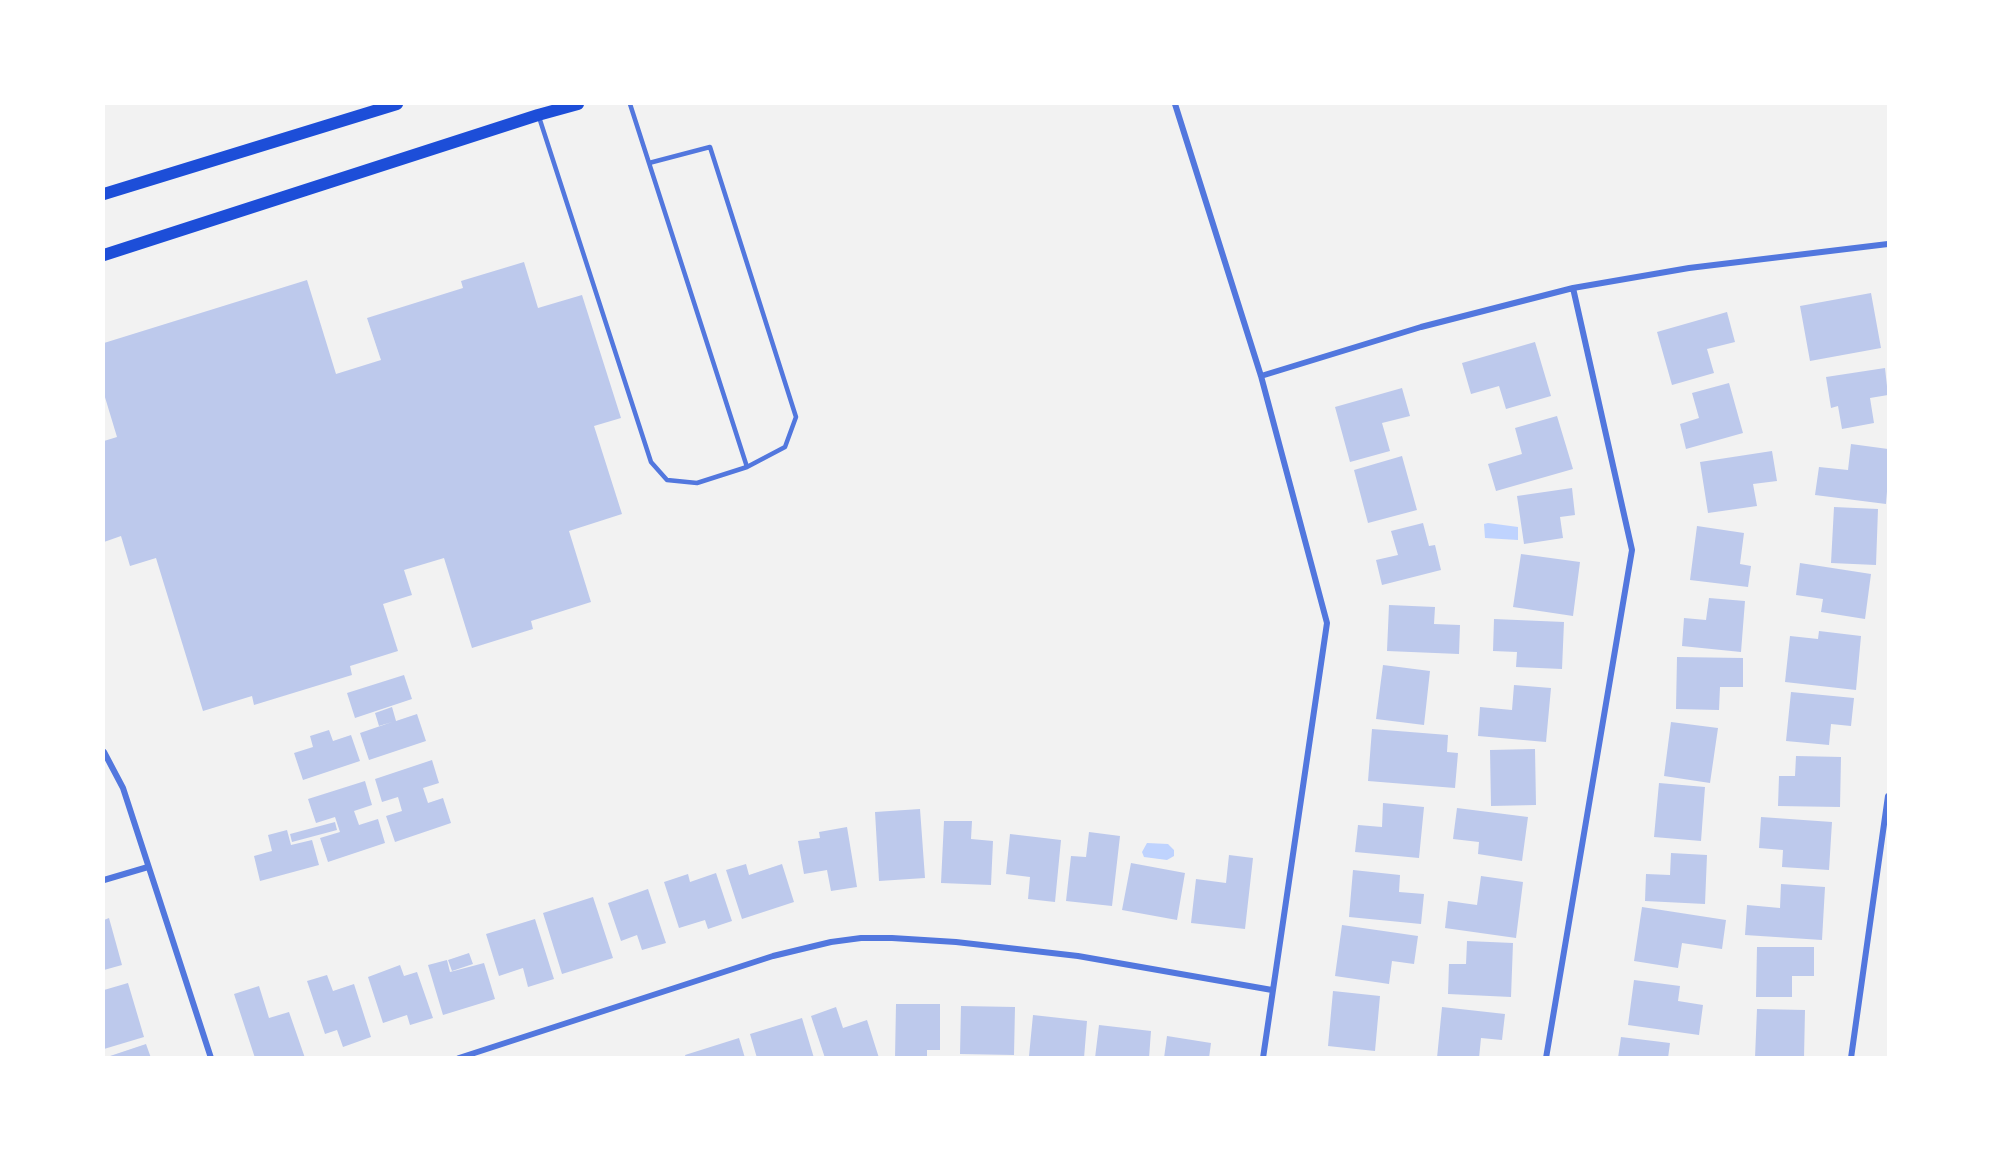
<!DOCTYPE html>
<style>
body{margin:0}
#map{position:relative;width:1992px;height:1161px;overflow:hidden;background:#f2f2f2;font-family:"Source Sans 3",sans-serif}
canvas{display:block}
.frame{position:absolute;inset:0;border:105px solid #fff;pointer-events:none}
</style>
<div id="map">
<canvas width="1992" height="1161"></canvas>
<div class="frame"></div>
</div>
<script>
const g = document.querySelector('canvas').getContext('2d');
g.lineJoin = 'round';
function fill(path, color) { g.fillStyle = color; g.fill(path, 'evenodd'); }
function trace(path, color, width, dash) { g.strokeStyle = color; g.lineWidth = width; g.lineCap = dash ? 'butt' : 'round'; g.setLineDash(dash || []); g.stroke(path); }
const water = new Path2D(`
 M1488,523L1518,527V540L1485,538L1484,524Z
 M1147,843L1168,844L1174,850V856L1167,860L1144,857L1142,852Z`);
const building = new Path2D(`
 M524,262L538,308L582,295L621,418L594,426L622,514L569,531L591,602L531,621L533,629L472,648L444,558L404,570L412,595L383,604L398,651L350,666L352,675L254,705L252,696L203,711L156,558L130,566L121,536L104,542V441L117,437L104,394V343L307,280L336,374L381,360L367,318L463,288L461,281Z
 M1871,293L1881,348L1810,361L1800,306Z
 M1727,312L1735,342L1707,349L1714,373L1672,385L1657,332Z
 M1535,342L1551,396L1506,409L1499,386L1471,394L1462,363Z
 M1885,368L1888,395L1870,398L1874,423L1842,429L1838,406L1831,408L1826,377Z
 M1729,383L1743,433L1686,449L1680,424L1699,418L1692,393Z
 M1402,388L1410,416L1382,423L1390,451L1350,462L1335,407Z
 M1557,416L1573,469L1496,491L1488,464L1522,454L1515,428Z
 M1851,444L1888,449V479L1886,504L1815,495L1819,467L1848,470Z
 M1772,451L1777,481L1753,484L1757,506L1708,513L1700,462Z
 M1402,456L1417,510L1368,523L1354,470Z
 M1572,488L1575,515L1560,517L1563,538L1524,544L1517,496Z
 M1834,507L1878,509L1876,565L1831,563Z
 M1423,523L1429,546L1435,545L1441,570L1382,585L1376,560L1398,555L1391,531Z
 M1697,526L1744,533L1740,564L1751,566L1748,587L1690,580Z
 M1521,554L1580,562L1573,616L1513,607Z
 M1800,563L1871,574L1865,619L1821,612L1823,599L1796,595Z
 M1709,598L1745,601L1741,652L1682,646L1684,618L1706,620Z
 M1389,605L1435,607L1434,624L1460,625L1459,654L1387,651Z
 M1494,619L1564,622L1562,669L1516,667L1517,652L1493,651Z
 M1819,631L1861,636L1856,690L1785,682L1790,636L1818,639Z
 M1677,657L1743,658V687H1720L1719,710L1676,709Z
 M1383,665L1430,671L1424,725L1376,719Z
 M404,675L412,699L355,718L347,693Z
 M1514,685L1551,688L1546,742L1478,736L1480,707L1512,710Z
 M1791,692L1854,698L1851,726L1831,724L1829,745L1786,741Z
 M392,707L396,721L417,714L426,741L369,760L360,733L392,722L379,726L375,713Z
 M1671,722L1718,728L1710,783L1664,776Z
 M1372,729L1448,735L1447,752L1458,753L1455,788L1368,781Z
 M329,730L333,741L351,735L360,761L303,780L294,753L313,747L310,736Z
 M1535,749L1536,805L1491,806L1490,750Z
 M1796,756L1841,757L1840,807L1778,806L1779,776H1795Z
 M432,760L439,783L423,788L428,803L443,798L451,823L395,842L386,816L402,811L398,797L382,802L375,779Z
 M365,781L372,805L354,811L359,825L378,819L385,843L328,862L320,838L340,832L335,817L316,823L308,799Z
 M1659,783L1705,787L1701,841L1654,837Z
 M1383,803L1424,807L1419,858L1355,852L1358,825L1382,827Z
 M1457,808L1528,817L1522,861L1478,854L1479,842L1453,839Z
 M920,809L925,878L879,881L875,812Z
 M1761,817L1832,822L1829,870L1782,867L1783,850L1759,848Z
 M944,821H972L971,839L993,841L991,885L941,883Z
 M335,822L337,830L292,842L290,834Z
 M847,827L857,887L831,891L827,870L804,874L798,841L820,838L819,832Z
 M287,830L291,845L312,840L319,865L260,881L254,856L272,851L268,835Z
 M1089,832L1120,836L1112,906L1066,901L1071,856L1086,857Z
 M1010,834L1061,840L1055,902L1028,899L1030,877L1006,874Z
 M1671,853L1707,855L1705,904L1645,901L1646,874L1670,875Z
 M1229,855L1253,858L1245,929L1191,923L1196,879L1226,883Z
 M1131,863L1185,873L1177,920L1122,910Z
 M746,864L749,875L782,864L794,902L742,919L726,870Z
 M1353,870L1400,875L1399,892L1424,894L1421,924L1349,917Z
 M716,873L732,921L708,929L705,920L679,928L664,882L688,874L690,882Z
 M1481,876L1523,882L1516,938L1445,928L1448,901L1477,905Z
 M1781,884L1825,887L1822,940L1745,935L1747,905L1780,908Z
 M648,889L666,943L642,950L637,935L621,941L608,903Z
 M593,897L613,958L562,974L543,913Z
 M1642,907L1726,920L1722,949L1682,943L1678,968L1634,961Z
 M109,918L122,965L104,970V920Z
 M535,919L554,979L528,987L523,968L499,976L486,934Z
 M1342,925L1418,936L1414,964L1392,961L1389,984L1335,976Z
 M1467,941L1513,943L1511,997L1448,994L1449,964H1466Z
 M1757,947H1814V976H1792V997H1756Z
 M469,953L473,964L452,971L448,960Z
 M447,960L450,972L484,963L495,999L443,1015L428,965Z
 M400,965L404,976L417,972L433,1018L410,1025L407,1015L383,1023L368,977Z
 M327,975L333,991L354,984L371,1037L343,1047L337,1030L325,1034L307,981Z
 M1634,980L1680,986L1678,1001L1703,1005L1699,1035L1628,1025Z
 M128,983L144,1037L104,1049V990Z
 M259,986L269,1018L289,1012L305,1058H255L234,994Z
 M1333,991L1380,996L1375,1051L1328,1046Z
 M896,1004H940V1050H927V1058H895Z
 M961,1006L1015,1007L1014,1055L960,1054Z
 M836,1007L843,1028L867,1020L879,1058H825L811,1016Z
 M1442,1007L1505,1014L1502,1040L1481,1038L1479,1058H1437Z
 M1757,1009L1805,1010L1804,1058H1755Z
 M1033,1015L1087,1021L1084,1058L1029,1056Z
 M802,1018L814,1058H757L750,1034Z
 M1099,1025L1151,1031L1149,1058H1095Z
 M1167,1036L1211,1043L1209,1058H1164Z
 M1621,1037L1670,1043L1668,1058H1618Z
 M739,1038L745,1058H686L685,1055Z
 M146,1044L151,1058H107V1057Z`);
const service = new Path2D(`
 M630,104L747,467
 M539,117L651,462L667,480L697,483L747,467L785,447L796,417L710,147L649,163`);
const minor = new Path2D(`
 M1175,104L1261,376L1327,623L1263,1058
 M1261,376L1421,327L1573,288L1689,268L1888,244
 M104,752L123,788L211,1058
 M104,880L148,867
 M459,1058L773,956L831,942L861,938H892L956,942L1078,956L1272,990
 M1546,1058L1632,550L1573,288
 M1851,1058L1888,796`);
const secondary = new Path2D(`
 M104,194L397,104
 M104,255L538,115L578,104`);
fill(water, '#bfd3fe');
fill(building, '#bdc9ec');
trace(service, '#5277de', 4.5);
trace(minor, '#5277de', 6);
trace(secondary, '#1d4ed8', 12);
</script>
